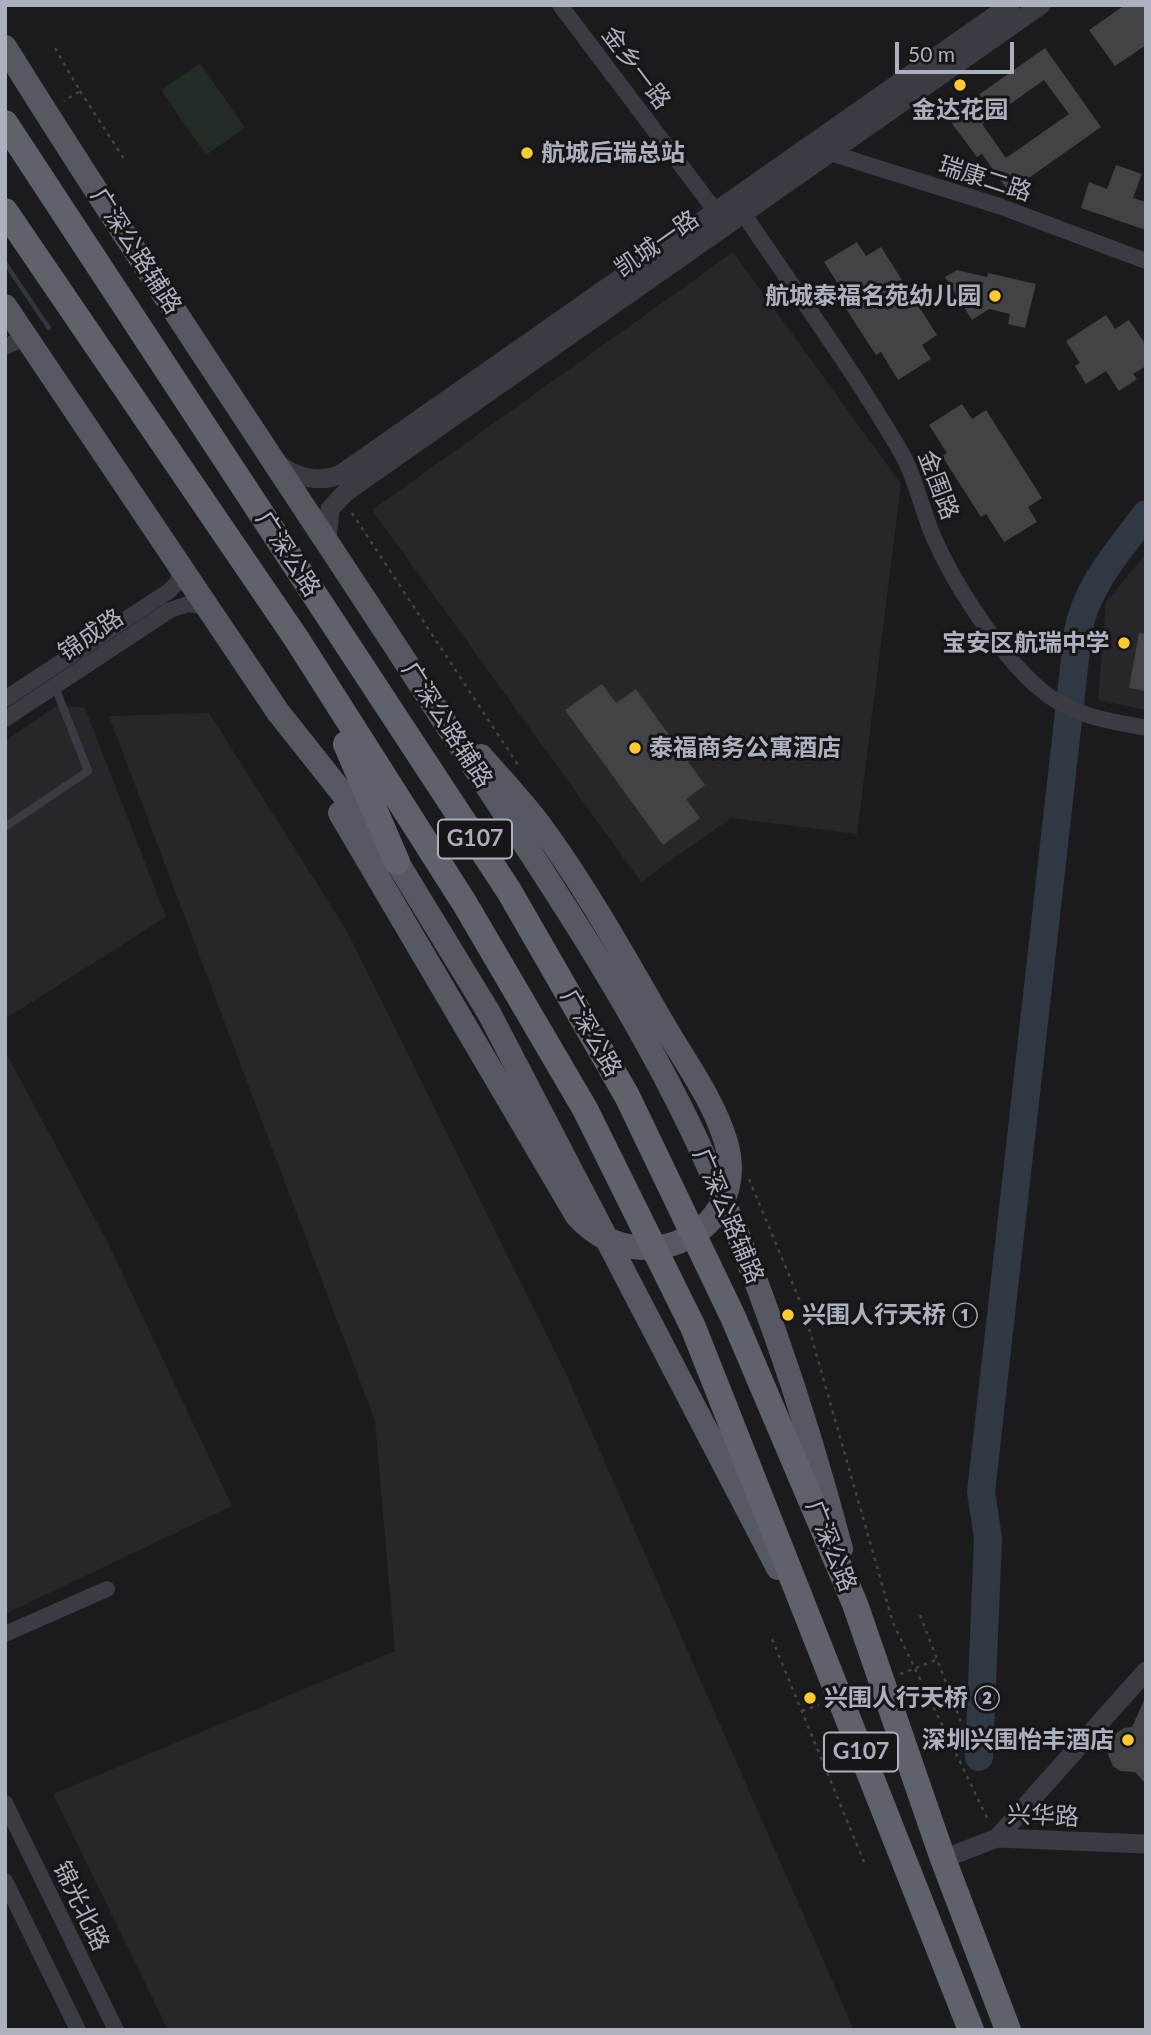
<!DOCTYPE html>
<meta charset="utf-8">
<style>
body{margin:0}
#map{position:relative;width:1151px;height:2035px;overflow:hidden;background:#1b1b1d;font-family:Lato,sans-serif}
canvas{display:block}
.frame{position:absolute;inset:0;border:7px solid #adb0bd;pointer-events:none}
.scale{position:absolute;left:895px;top:42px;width:119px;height:32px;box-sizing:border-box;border:4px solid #adb0bd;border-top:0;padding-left:9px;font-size:21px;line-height:24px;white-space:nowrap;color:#adb0bd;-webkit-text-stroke:5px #161618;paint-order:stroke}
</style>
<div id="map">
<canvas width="1151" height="2035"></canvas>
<div class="frame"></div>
<div class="scale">50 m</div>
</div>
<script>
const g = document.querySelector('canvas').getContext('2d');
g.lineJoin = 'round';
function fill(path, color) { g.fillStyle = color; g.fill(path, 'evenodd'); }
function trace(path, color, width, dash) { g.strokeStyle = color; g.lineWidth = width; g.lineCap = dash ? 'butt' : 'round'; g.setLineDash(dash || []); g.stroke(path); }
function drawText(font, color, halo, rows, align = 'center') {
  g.font = font + ' Lato,"Noto Sans SC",sans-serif'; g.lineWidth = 6; g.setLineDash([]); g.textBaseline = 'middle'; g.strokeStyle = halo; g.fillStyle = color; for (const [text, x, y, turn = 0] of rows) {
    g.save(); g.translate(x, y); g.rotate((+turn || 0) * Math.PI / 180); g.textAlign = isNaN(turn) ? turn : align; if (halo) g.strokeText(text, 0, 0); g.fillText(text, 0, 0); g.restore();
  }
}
const built = new Path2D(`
 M733,252L901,484L857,834L731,818L641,882L372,510Z
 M1146,554V710L1098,700L1106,602Z
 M58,705L85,708L166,917L5,1019V741Z
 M209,713L347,931L567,1376L854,2030H168L53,1794L395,1651L375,1421L109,716Z
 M5,1051L109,1245L232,1506L5,1614Z`);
const green = new Path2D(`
 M200,63L245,128L206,155L161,90Z`);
const stream = new Path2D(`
 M5,263L49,328`);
const river = new Path2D(`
 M979,1757L988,1538L981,1492L1078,632C1086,586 1119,551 1146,514`);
const building = new Path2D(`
 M1125,5H1146V45L1115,66L1089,30Z
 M1045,48L1101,127L1009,192L982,154L977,157L947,117ZM1044,80L1069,114L1006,158L982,124Z
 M1116,165L1142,174L1133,198L1146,202V230L1081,208L1089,182L1107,189Z
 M857,242L866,256L881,247L937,335L922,345L931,359L898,380L881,352L876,355L850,315L837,294L842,290L824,262Z
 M957,270L987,277L988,273L1036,284L1025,328L1008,324L1010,314L989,309L972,320L945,277Z
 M1106,315L1115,329L1129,320L1146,345V366L1133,374L1137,379L1119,391L1106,371L1086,384L1075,366L1080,363L1066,341Z
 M962,404L972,419L986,410L1042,498L1028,507L1037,522L1004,542L986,514L981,517L942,456L947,453L929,425Z
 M1139,633L1146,634V691L1129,688Z
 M602,684L616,703L636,689L705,785L686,799L700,818L663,845L565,710Z
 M1146,1696V1784L1135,1772L1120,1771L1113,1766L1107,1752L1111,1737L1124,1728L1132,1727Z`);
const path = new Path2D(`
 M55,48L80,91L64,101
 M80,91L126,162
 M352,513L520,768
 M749,1179L804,1311L893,1623L988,1820
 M920,1615L968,1740
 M772,1639L864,1862
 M900,1674L936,1660
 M802,1711L819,1705`);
const service = new Path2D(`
 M5,827L88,771L55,687`);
const minor = new Path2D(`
 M560,5L723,221
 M824,151L999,206L1146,261
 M737,204C790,284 849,363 898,447C914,473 920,503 931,531C952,582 1011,676 1060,703C1086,718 1116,722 1146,728
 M5,347L26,337
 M5,699L169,591L178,582L180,565
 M5,719L170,610L188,604L208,607
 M5,1634L107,1589
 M5,1803L116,2030
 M5,1881L78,2030`);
const tertiary = new Path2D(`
 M275,461C292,477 319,484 341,474L1010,5
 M327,540L330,509L346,492L1041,5
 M997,1838L1146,1671
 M943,1859L997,1838L1146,1844`);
const primary = new Path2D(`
 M5,47C148,276 300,498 446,724C534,859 628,994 697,1141C758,1272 804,1409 841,1549
 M5,306L278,712L397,862L489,1013L778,1568
 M340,813L577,1216C641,1286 752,1232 726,1142C714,1102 687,1064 666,1029C626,960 587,889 540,825C522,801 501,779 481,756`);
const trunk = new Path2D(`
 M5,123L509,891L627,1096L733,1317L855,1604L943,1859L1008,2030
 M5,211L296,638L465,904L585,1109L693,1327L971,2030
 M346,744L397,862`);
const markers = [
 [960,85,7,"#feca32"],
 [527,153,7,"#feca32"],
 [995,296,7,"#feca32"],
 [1124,643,7,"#feca32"],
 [635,748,7,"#feca32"],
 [788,1315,7,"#feca32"],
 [810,1698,7,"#feca32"],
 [1128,1740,7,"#feca32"]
];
const shields = [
 [475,839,74],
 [861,1752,74]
];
const shieldNames = [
 ["G107",475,839],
 ["G107",861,1752]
];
const streetNames = [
 ["金乡一路",636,68,53],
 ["瑞康二路",985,179,18],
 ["凯城一路",657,244,-35],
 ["广深公路辅路",136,251,57],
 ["金围路",938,485,69],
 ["广深公路",288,554,57],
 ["锦成路",91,635,-34],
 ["广深公路辅路",447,725,57],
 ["广深公路",591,1033,60],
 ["广深公路辅路",728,1216,67],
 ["广深公路",831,1546,68],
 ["兴华路",1043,1816,2],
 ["锦光北路",81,1906,64]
];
const poiNames = [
 ["金达花园",960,110,"center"],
 ["航城后瑞总站",541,153],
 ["航城泰福名苑幼儿园",981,296,"right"],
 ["宝安区航瑞中学",1110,643,"right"],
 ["泰福商务公寓酒店",649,748],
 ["兴围人行天桥 ①",802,1315],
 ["兴围人行天桥 ②",824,1698],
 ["深圳兴围怡丰酒店",1114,1740,"right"]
];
fill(built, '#27262a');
fill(green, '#222c24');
trace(stream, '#2f3843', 4.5);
trace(river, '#2f3843', 28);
fill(building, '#424347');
trace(path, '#41434a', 2.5, [3.5, 5]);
trace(service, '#3b3c43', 8);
trace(minor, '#3b3c43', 16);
trace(tertiary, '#3b3c43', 19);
trace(primary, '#575962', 24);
trace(trunk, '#5f616b', 26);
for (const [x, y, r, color] of markers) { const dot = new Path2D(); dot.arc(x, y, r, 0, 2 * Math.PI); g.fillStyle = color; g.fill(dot); trace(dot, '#161618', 2.5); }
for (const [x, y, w] of shields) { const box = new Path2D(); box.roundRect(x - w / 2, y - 19.5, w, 39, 5); g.fillStyle = '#161618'; g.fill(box); trace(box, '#adb0bd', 2); }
drawText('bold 23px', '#adb0bd', null, shieldNames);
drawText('24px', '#adb0bd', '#161618', streetNames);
drawText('bold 24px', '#adb0bd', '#161618', poiNames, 'left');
</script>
